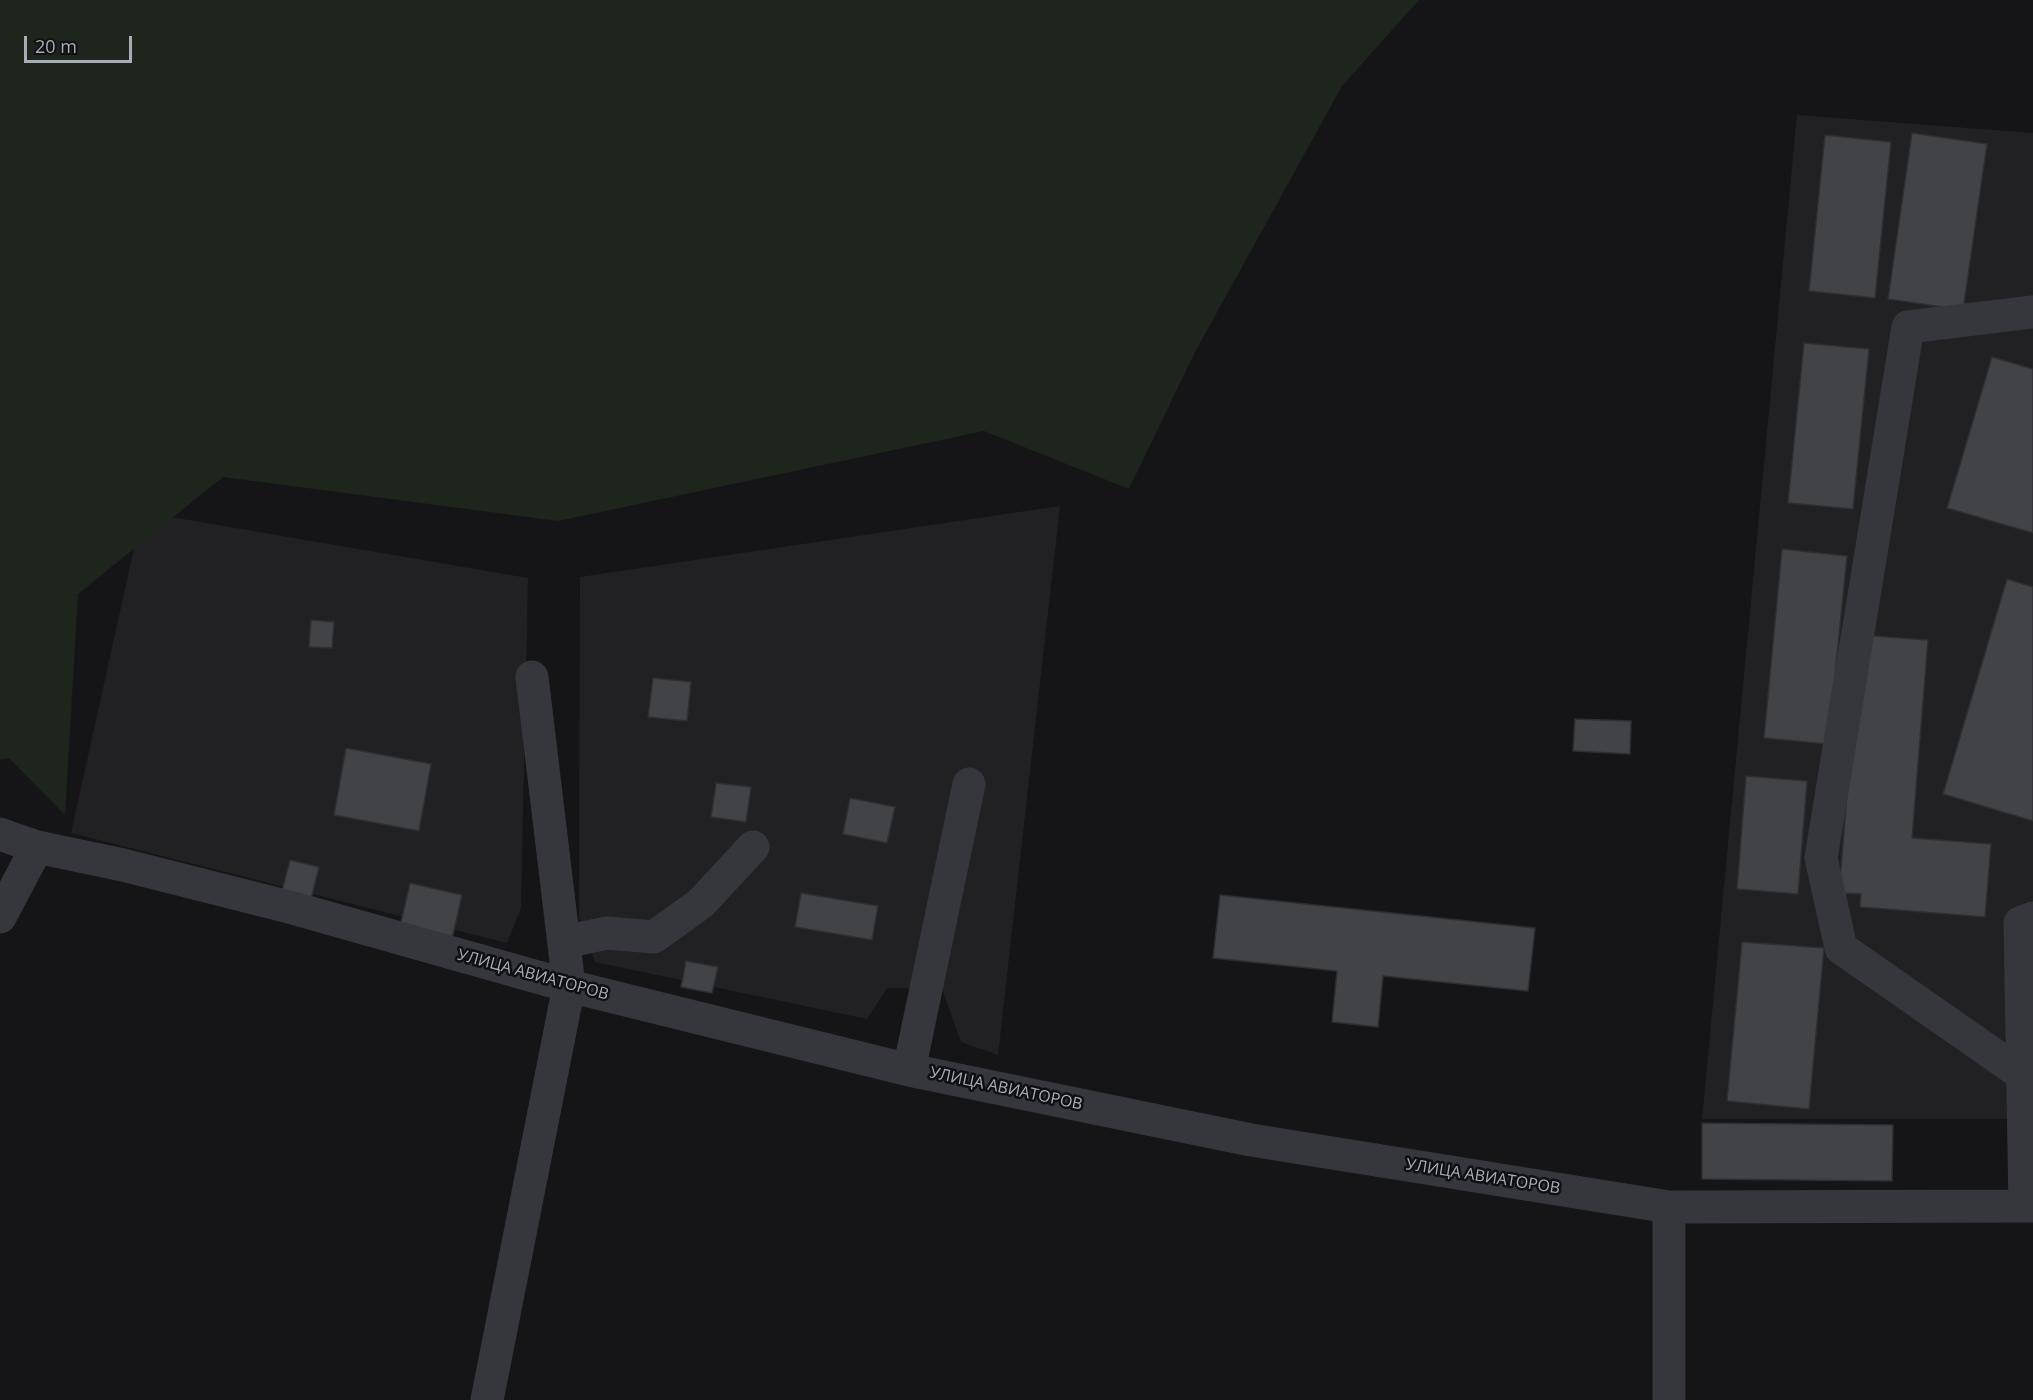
<!DOCTYPE html>
<meta charset="utf-8">
<style>
body{margin:0}
#map{position:relative;width:2033px;height:1400px;overflow:hidden;background:#151517;font-family:"Open Sans",sans-serif}
canvas{display:block}
.scale{position:absolute;left:24px;top:36px;width:108px;height:27px;box-sizing:border-box;border:3px solid #a7adb7;border-top:0;padding-left:8px;font-size:18px;line-height:21px;white-space:nowrap;color:#a7adb7;-webkit-text-stroke:4px #101012;paint-order:stroke}
</style>
<div id="map">
<canvas width="2033" height="1400"></canvas>
<div class="scale">20 m</div>
</div>
<script>
const g = document.querySelector('canvas').getContext('2d');
g.lineJoin = 'round';
function fill(path, color) { g.fillStyle = color; g.fill(path, 'evenodd'); }
function trace(path, color, width, dash) { g.strokeStyle = color; g.lineWidth = width; g.lineCap = dash ? 'butt' : 'round'; g.setLineDash(dash || []); g.stroke(path); }
function drawText(font, color, halo, rows, align = 'center') {
  g.font = font + ' "Open Sans",sans-serif'; g.lineWidth = 5; g.setLineDash([]); g.textBaseline = 'middle'; g.strokeStyle = halo; g.fillStyle = color; for (const [text, x, y, turn = 0] of rows) {
    g.save(); g.translate(x, y); g.rotate((+turn || 0) * Math.PI / 180); g.textAlign = isNaN(turn) ? turn : align; if (halo) g.strokeText(text, 0, 0); g.fillText(text, 0, 0); g.restore();
  }
}
const built = new Path2D(`
 M1797,115L2033,133V1119H1702Z
 M1060,506L998,1055L961,1042L942,989L887,988L867,1019L595,962L579,917L580,577Z
 M142,512L528,578L521,908L507,943L71,833Z`);
const green = new Path2D(`
 M0,0H1419L1342,86L1194,354L1129,489L984,431L558,521L223,477L78,594L65,815L9,758L0,760Z`);
const building = new Path2D(`
 M1912,133L1987,144L1963,310L1888,299Z
 M1825,135L1891,142L1875,298L1809,291Z
 M1804,343L1869,349L1853,509L1788,503Z
 M1992,357L2033,369V533L1947,508Z
 M1782,549L1847,556L1828,744L1764,738Z
 M2007,579L2033,587V821L1943,794Z
 M311,620L334,622L332,648L309,647Z
 M1860,635L1928,640L1912,838L1991,844L1985,917L1860,907L1861,894L1839,893Z
 M653,678L691,682L687,721L648,717Z
 M1575,719L1631,721L1630,754L1573,751Z
 M346,748L431,764L419,831L334,815Z
 M1746,776L1807,781L1798,894L1737,889Z
 M716,783L751,787L746,822L711,817Z
 M850,798L895,807L887,843L843,834Z
 M290,860L319,867L311,899L282,891Z
 M410,883L462,895L452,939L400,927Z
 M801,893L878,906L872,940L795,927Z
 M1220,895L1535,928L1528,991L1383,976L1378,1027L1332,1022L1337,971L1213,958Z
 M1742,942L1824,948L1809,1109L1727,1101Z
 M686,961L718,967L712,993L681,987Z
 M1702,1123L1893,1125L1892,1181L1702,1179Z`);
const minor = new Path2D(`
 M0,834L37,847L123,865L293,908L569,986L909,1070L1251,1140L1669,1207L2033,1206
 M0,917L37,847
 M564,942L607,933L654,937L701,903L753,847
 M909,1070L969,784
 M2023,1075L1841,948L1821,858L1908,327L2033,312
 M2025,1206L2020,923L2033,918
 M487,1400L569,986L532,677
 M1669,1400V1207`);
const streetNames = [
 ["УЛИЦА АВИАТОРОВ",533,975,15],
 ["УЛИЦА АВИАТОРОВ",1006,1089,12],
 ["УЛИЦА АВИАТОРОВ",1483,1177,9]
];
fill(built, '#212124');
fill(green, '#1d251d');
fill(building, '#414347');
trace(building, '#2f2f33', 1.5);
trace(minor, '#36373c', 33);
drawText('16px', '#a7adb7', '#101012', streetNames);
</script>
